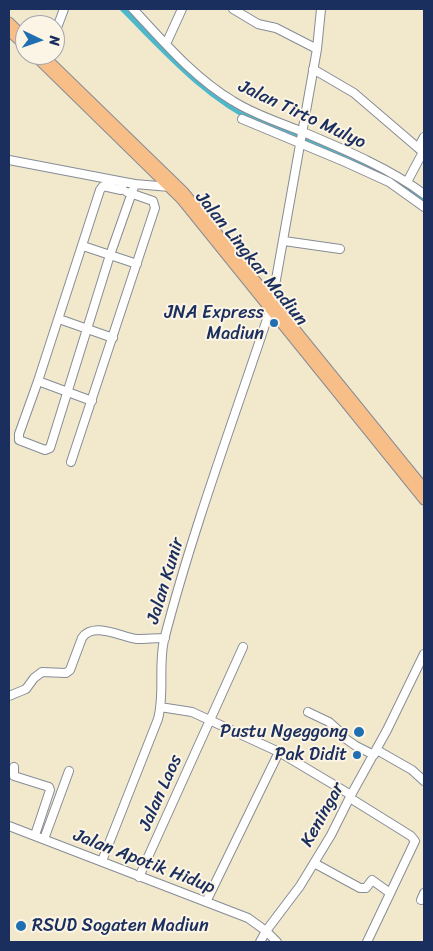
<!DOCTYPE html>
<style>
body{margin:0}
#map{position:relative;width:433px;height:951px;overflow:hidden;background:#f2e9cd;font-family:Sriracha,sans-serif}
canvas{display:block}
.frame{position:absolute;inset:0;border:10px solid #1b2f5e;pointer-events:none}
.north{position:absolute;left:15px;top:15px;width:50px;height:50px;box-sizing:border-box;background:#fcf5e5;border:1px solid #a2a6af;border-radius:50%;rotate:93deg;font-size:14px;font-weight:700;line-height:20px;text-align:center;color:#1b2f5e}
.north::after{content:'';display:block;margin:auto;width:18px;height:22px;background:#1f6fb2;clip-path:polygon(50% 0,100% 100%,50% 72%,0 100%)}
</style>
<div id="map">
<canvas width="433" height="951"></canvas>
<div class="frame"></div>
<div class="north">N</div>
</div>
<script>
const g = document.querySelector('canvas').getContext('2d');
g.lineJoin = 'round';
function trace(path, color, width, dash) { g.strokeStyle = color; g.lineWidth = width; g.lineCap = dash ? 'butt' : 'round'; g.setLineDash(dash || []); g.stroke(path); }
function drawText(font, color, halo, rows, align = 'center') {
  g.font = font + ' Sriracha,sans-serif'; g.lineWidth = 4; g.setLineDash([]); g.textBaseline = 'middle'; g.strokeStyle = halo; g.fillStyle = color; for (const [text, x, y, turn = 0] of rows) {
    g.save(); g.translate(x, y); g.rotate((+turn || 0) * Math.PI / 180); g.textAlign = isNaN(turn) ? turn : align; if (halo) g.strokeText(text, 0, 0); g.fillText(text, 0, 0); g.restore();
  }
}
const canal = new Path2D(`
 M123,9C165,51 205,97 260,123C276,130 293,134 310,141C349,156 391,174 424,200`);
const minor = new Path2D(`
 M133,9C163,41 194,78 233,101C255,115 279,122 303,132C343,149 389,168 424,194
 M233,9L258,24L276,28L317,49
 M55,33L64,9
 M166,44L182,9
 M313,69L354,93L424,153
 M242,119L345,162L389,182L424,207
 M418,148L424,137
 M9,160L124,182
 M124,182L135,184L110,255L50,448L45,450L19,440V434L38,381L100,190L103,186L121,190Z
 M407,182L423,152
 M135,184L170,187
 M284,241L340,249
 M83,246L137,264
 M272,302L317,49L321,9
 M59,319L113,338
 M38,381L92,401
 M71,462L155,208L153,201L127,192
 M9,696L26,689L34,678L42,672L66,673L70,670L82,638C93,621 121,637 137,639C146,639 156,638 165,638
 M160,707L192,712L279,752L351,795
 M308,712L329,722L338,730L346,739L356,746L374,755
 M377,750L412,770L424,781
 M14,767V776L49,787L50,790L35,835
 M350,798L411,836L415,841L367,942
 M9,826L248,918L266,931L277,942
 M44,839L69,771
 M102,861L158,719C165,693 158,666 164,640C193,528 234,419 270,310
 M314,863L360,888H366L372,880L390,893
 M139,877L243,647
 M421,900L424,893
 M206,902L279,752
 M260,942L266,931L300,886L331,835L351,795L387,730L424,654`);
const major = new Path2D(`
 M9,22L25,38
 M9,31L25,46
 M34,55L181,199L424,500
 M45,57L184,192L424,488`);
const markers = [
 [274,323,5,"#1f6fb2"],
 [359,732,6,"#1f6fb2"],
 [357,755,5,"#1f6fb2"],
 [21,926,6,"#1f6fb2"]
];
const streetNames = [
 ["Jalan Tirto Mulyo",302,115,25],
 ["Jalan Lingkar Madiun",251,259,51],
 ["Jalan Kunir",166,581,-73],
 ["Jalan Laos",161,793,-66],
 ["Keningar",323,815,-61],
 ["Jalan Apotik Hidup",144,862,21]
];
const poiNames = [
 ["JNA Express",264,313],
 ["Madiun",264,334],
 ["Pustu Ngeggong",348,732],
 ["Pak Didit",347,755],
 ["RSUD Sogaten Madiun",32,926,"left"]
];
trace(canal, '#4eb8cb', 6);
trace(minor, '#868c96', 10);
trace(major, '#868c96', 11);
trace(minor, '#fff', 8);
trace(major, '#f7be88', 9);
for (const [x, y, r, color] of markers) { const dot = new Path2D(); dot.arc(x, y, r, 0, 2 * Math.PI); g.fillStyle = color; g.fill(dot); trace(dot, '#fcf5e5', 2); }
drawText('18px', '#1b2f5e', '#fcf5e5', streetNames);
drawText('18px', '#1b2f5e', '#fcf5e5', poiNames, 'right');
</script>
